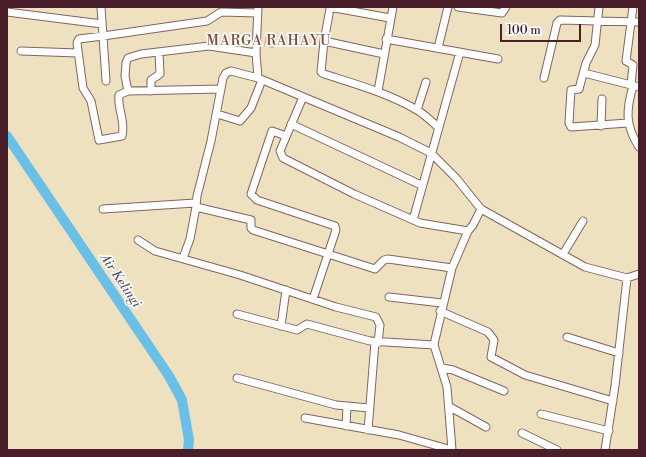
<!DOCTYPE html>
<style>
body{margin:0}
#map{position:relative;width:646px;height:457px;overflow:hidden;background:#eee1c0;font-family:"Libre Bodoni",serif}
canvas{display:block}
.frame{position:absolute;inset:0;border:8px solid #4a1f2b;pointer-events:none}
.scale{position:absolute;left:500px;top:24px;width:81px;height:18px;box-sizing:border-box;border:2px solid #4a1f2b;border-top:0;padding-left:5px;font-size:12px;line-height:14px;white-space:nowrap;color:#4a1f2b;-webkit-text-stroke:3px #fff;paint-order:stroke}
</style>
<div id="map">
<canvas width="646" height="457"></canvas>
<div class="frame"></div>
<div class="scale">100 m</div>
</div>
<script>
const g = document.querySelector('canvas').getContext('2d');
g.lineJoin = 'round';
function trace(path, color, width, dash) { g.strokeStyle = color; g.lineWidth = width; g.lineCap = dash ? 'butt' : 'round'; g.setLineDash(dash || []); g.stroke(path); }
function fill(path, color) { g.fillStyle = color; g.fill(path, 'evenodd'); }
function drawText(font, color, halo, rows, align = 'center') {
  g.font = font + ' "Libre Bodoni",serif'; g.lineWidth = 3; g.setLineDash([]); g.textBaseline = 'middle'; g.strokeStyle = halo; g.fillStyle = color; for (const [text, x, y, turn = 0] of rows) {
    g.save(); g.translate(x, y); g.rotate((+turn || 0) * Math.PI / 180); g.textAlign = isNaN(turn) ? turn : align; if (halo) g.strokeText(text, 0, 0); g.fillText(text, 0, 0); g.restore();
  }
}
const river = new Path2D(`
 M7,136L169,376L182,400L189,440L188,450`);
const building = new Path2D(`
 M266,36L275,38L273,48L264,46Z`);
const minor = new Path2D(`
 M101,7L103,36L79,39L77,43L83,88L91,101L99,140L122,136C126,121 117,109 119,95L128,91L221,89
 M258,7L256,53L258,78L399,137L431,153L456,178L481,209L585,267L627,278L639,274
 M458,7L502,13L506,7
 M599,7L595,45L586,63L579,89L571,90L569,123L571,127L628,123
 M7,12L102,24
 M390,18L335,8L330,9L324,41L321,72L324,74C355,84 388,93 417,110C424,114 431,121 438,127
 M386,39L498,59
 M324,41L384,54
 M438,48L448,7
 M21,51L78,53
 M584,73L639,87
 M544,78L557,23L560,20L639,22
 M106,81L103,36L207,21L221,12L258,13
 M631,85L633,65L626,61L633,7
 M633,86C626,110 625,125 639,147
 M128,91L125,76L126,63L128,58L141,54L209,46L256,53
 M151,91V80L160,74L159,52
 M378,91L393,7
 M303,97L280,151L283,158L354,194L420,223L468,231
 M417,110L426,82
 M217,114L240,121L251,108L262,80
 M291,124L421,185
 M601,126L602,99
 M286,136L272,131L251,194L257,200L335,226L336,230L313,299
 M196,207L251,220V228L253,230L375,269L384,260L388,259L452,268
 M103,209L195,203
 M413,220L460,52
 M138,240L155,251L240,275L336,307L376,317L380,325L378,343
 M563,254L583,221
 M183,258L190,239L196,207L197,196L211,141L223,78L226,73L231,71L258,78
 M389,297L442,303
 M440,311L488,332L494,340L491,357L525,375L613,401
 M237,314L297,330L307,324L370,341L434,345
 M281,326L286,290
 M567,337L619,353
 M442,368L453,370L504,391
 M237,378L336,405L347,406L346,426
 M347,406L369,408
 M450,407L486,427
 M541,414L609,431
 M305,418L399,435L452,450
 M368,430L375,342
 M522,433L557,450
 M452,450L447,387L434,345L435,340L452,268L468,231L473,225L481,209
 M605,450L615,386L627,278`);
const waterNames = [
 ["Air Kelingi",120,281,56]
];
const quarterNames = [
 ["MARGA RAHAYU",269,42]
];
trace(river, '#69bfe6', 10);
fill(building, '#dea065');
trace(minor, '#83635f', 9);
trace(minor, '#fff', 7);
drawText('italic 13px', '#55576c', '#fff', waterNames);
g.letterSpacing = '1px';
drawText('14px', '#7e4c3f', '#fff', quarterNames);
g.letterSpacing = '0px';
</script>
